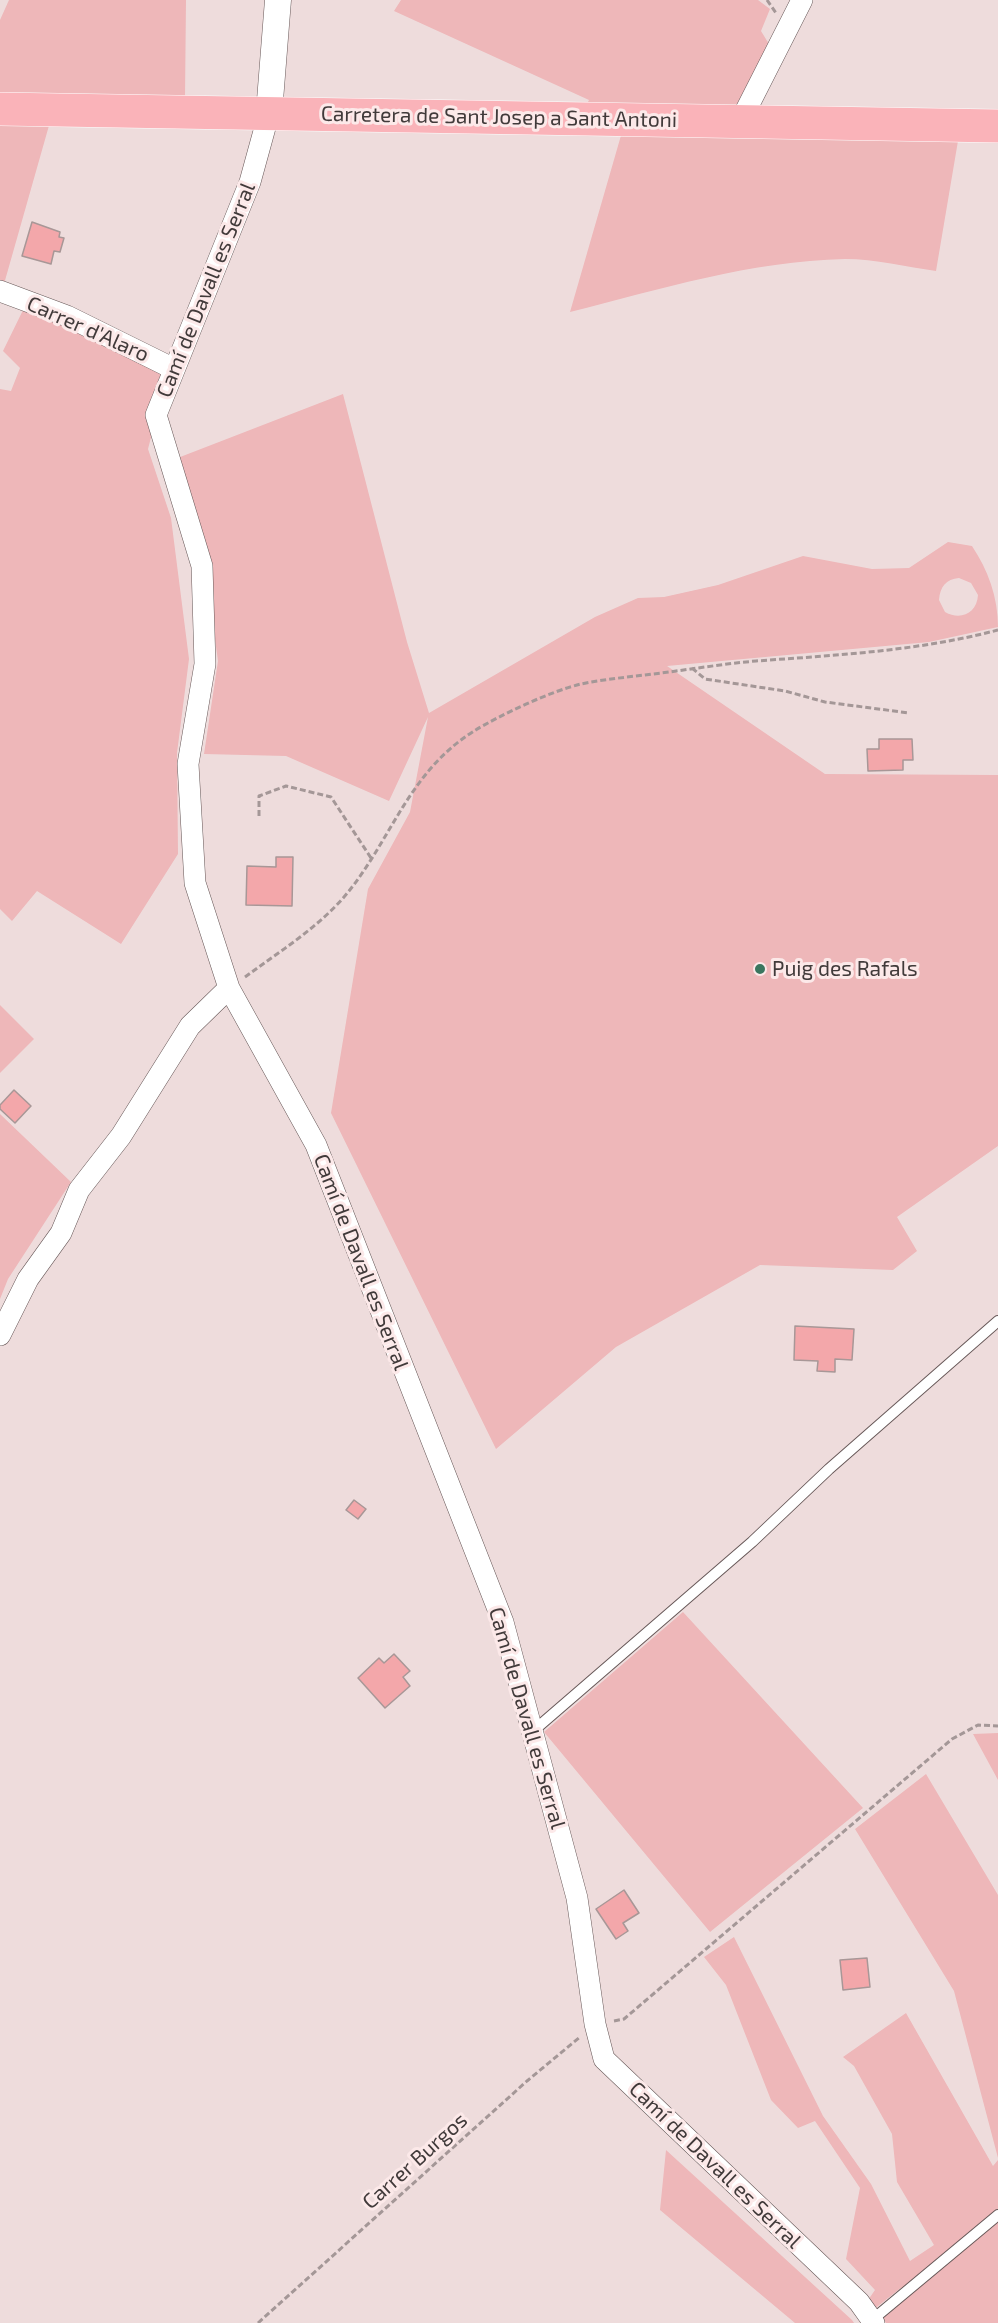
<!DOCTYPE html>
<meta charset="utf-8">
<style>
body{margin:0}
canvas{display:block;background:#eedcdc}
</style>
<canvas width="998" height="2323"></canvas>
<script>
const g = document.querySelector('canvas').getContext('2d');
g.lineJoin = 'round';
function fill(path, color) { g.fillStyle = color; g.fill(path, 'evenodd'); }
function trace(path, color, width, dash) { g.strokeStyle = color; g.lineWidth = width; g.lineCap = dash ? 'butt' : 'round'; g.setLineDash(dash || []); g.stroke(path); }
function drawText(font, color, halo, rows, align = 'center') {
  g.font = font + ' "Exo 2",sans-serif'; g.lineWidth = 6; g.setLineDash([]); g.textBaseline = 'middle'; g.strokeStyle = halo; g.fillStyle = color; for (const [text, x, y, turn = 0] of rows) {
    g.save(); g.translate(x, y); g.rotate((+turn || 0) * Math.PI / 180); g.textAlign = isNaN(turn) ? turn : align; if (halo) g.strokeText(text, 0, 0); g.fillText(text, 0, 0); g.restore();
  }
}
const green = new Path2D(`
 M9,0H186L185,98H0V20Z
 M401,0H758L770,9L761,31L772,49L742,105L726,114L585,108L589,100L394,11Z
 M0,122H50L4,284L0,283Z
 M622,132L959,135L936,271C907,267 875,259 845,259C751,261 661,289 570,312Z
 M25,306L168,371L148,449L171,518L189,659L177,753L178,854L121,944L37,891L12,921L0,909V389L11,391L20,368L3,351Z
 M343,394L407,642L429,713L595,617L638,598L664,597L718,585L803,556L872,569L909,568L948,542L972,546C988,570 998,597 998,627L929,642L667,666L825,774L998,775V1146L897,1217L917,1251L893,1270L760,1265L616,1347L496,1449L331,1113L368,889L410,812L428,717L389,801L286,756L204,754L218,661L205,565L175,459ZM959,578L971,583L978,595C977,613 961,621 945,612L939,600C940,587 946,579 959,578Z
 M0,1005L34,1039L0,1073Z
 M0,1114L71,1182L8,1279L0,1299Z
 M683,1612L863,1808L710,1932L544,1732Z
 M998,1733V1780L973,1734Z
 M926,1774L998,1895V2158L954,1991L855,1829Z
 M734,1937L823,2116L871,2184L910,2261L934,2245L897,2182L892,2134L854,2066L843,2057L906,2013L993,2166L998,2160V2323H886L881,2316L902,2287L873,2310L866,2303L875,2290L846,2259L860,2188L815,2121L798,2128L771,2100L726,1985L704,1957Z
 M666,2150L852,2320L854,2323H795L660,2210Z`);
const building = new Path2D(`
 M32,222L60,232L59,237L64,238L60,252L54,251L51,264L22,256Z
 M879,739H912L913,760H903V770L868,771L867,749H879Z
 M276,857H293L292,906L246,905L247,866L276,867Z
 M14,1090L31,1106L15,1123L0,1109V1105Z
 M795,1326L854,1329L852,1360L835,1359V1372L817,1371L818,1361L794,1360Z
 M354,1500L366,1509L358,1519L346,1510Z
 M394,1654L410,1671L403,1677L410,1686L385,1708L358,1678L379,1658L384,1663Z
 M624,1890L639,1913L623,1923L628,1931L616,1939L596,1909Z
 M867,1958L870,1987L843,1990L840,1960Z`);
const path = new Path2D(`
 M767,0L776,13
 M692,668L705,679L785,691L825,702L909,713
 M259,816V796L286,786L331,797L371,858
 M245,977C279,952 316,929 344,897C391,842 407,773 474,731C500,715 551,691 581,684C605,679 629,677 653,674C687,670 721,664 756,661C838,655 918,651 998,630
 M614,2021L624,2019L952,1739L978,1725L998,1726
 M258,2323L527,2081L580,2037`);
const service = new Path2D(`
 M532,1732L752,1542L829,1469L998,1321
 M872,2320L998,2215`);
const minor = new Path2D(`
 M269,113L250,182L156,415L202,566L205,664L188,764L195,883L229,988L316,1145L503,1622L577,1898L595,2024L604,2059L859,2302L874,2323
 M740,122L802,0
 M0,291L67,316L174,369
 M0,1335L28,1279L61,1233L79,1190L121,1136L190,1026L229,988`);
const tertiary = new Path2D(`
 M269,113L278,0`);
const primary = new Path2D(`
 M0,109L998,126`);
const markers = [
 [760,969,6,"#3b765f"]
];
const streetNames = [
 ["Carretera de Sant Josep a Sant Antoni",499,117,1],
 ["Camí de Davall es Serral",206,290,-68],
 ["Carrer d'Alaro",88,329,24],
 ["Camí de Davall es Serral",361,1262,69],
 ["Camí de Davall es Serral",527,1718,74],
 ["Carrer Burgos",415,2161,-42],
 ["Camí de Davall es Serral",715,2165,44]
];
const poiNames = [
 ["Puig des Rafals",772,969]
];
fill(green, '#eeb7b9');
fill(building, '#f3a7aa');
trace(building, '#a89797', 1.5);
trace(service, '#675858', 12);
trace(minor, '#675858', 22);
trace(tertiary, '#675858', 27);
trace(primary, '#fff', 34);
trace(path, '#a49797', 3, [6, 3]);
trace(service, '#fff', 10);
trace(minor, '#fff', 21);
trace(tertiary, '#fff', 26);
trace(primary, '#fab3b9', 33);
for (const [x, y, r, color] of markers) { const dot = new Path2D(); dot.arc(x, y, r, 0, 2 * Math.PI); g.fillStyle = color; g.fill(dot); trace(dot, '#fce9e9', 2); }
drawText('21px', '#413a3a', '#fce9e9', streetNames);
drawText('21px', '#413a3a', '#fce9e9', poiNames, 'left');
</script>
